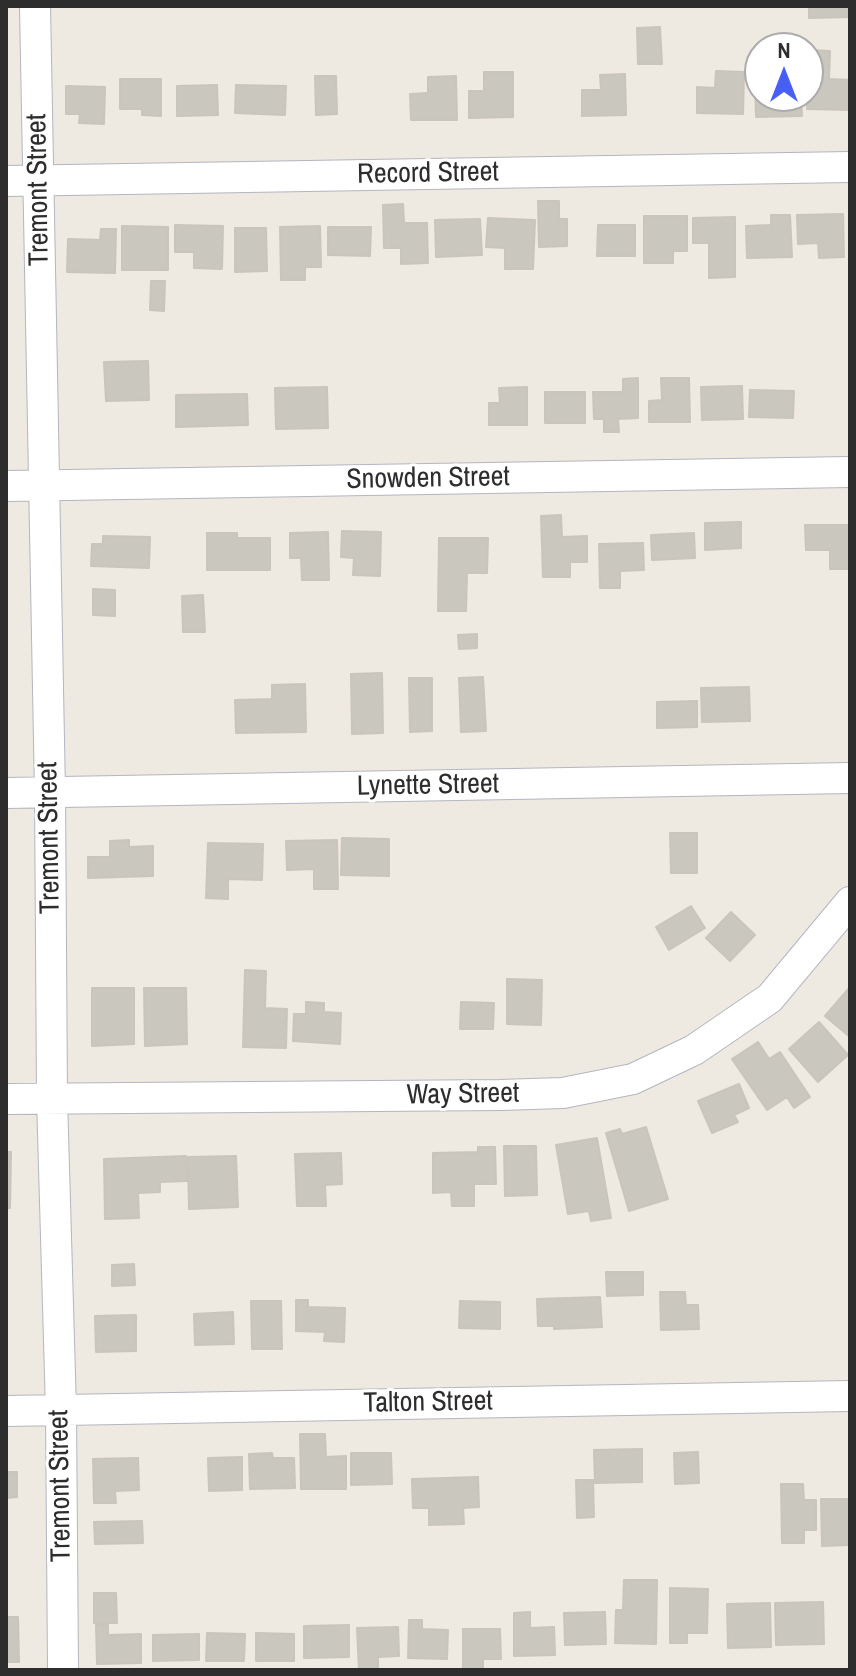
<!DOCTYPE html>
<style>
body{margin:0}
#map{position:relative;width:856px;height:1676px;overflow:hidden;background:#eee9e1;font-family:"Archivo Narrow",sans-serif}
canvas{display:block}
.frame{position:absolute;inset:0;border:8px solid #2d2d2d;pointer-events:none}
.north{position:absolute;left:744px;top:32px;width:80px;height:80px;box-sizing:border-box;background:#fff;border:2px solid #ababab;border-radius:50%;rotate:0deg;font-size:22px;font-weight:700;line-height:32px;text-align:center;color:#2d2d2d}
.north::after{content:'';display:block;margin:auto;width:28px;height:36px;background:#485ff3;clip-path:polygon(50% 0,100% 100%,50% 72%,0 100%)}
</style>
<div id="map">
<canvas width="856" height="1676"></canvas>
<div class="frame"></div>
<div class="north">N</div>
</div>
<script>
const g = document.querySelector('canvas').getContext('2d');
g.lineJoin = 'round';
function fill(path, color) { g.fillStyle = color; g.fill(path, 'evenodd'); }
function trace(path, color, width, dash) { g.strokeStyle = color; g.lineWidth = width; g.lineCap = dash ? 'butt' : 'round'; g.setLineDash(dash || []); g.stroke(path); }
function drawText(font, color, halo, rows, align = 'center') {
  g.font = font + ' "Archivo Narrow",sans-serif'; g.lineWidth = 6; g.setLineDash([]); g.textBaseline = 'middle'; g.strokeStyle = halo; g.fillStyle = color; for (const [text, x, y, turn = 0] of rows) {
    g.save(); g.translate(x, y); g.rotate((+turn || 0) * Math.PI / 180); g.textAlign = isNaN(turn) ? turn : align; if (halo) g.strokeText(text, 0, 0); g.fillText(text, 0, 0); g.restore();
  }
}
const building = new Path2D(`
 M809,6H850V17L809,18Z
 M660,27L662,64H638L637,28Z
 M808,50L830,51L829,79L850,80V110L807,109Z
 M716,71L744,72L743,114L697,113V87L715,88Z
 M484,72H513V117L469,118V91H484Z
 M625,74L626,115L582,116V90H601L600,75Z
 M315,76H336L337,114L316,115Z
 M456,76L457,120H411L410,94L428,93V77Z
 M120,79H161V116L142,115V109H120Z
 M755,83H760V96H801L802,116L756,117Z
 M217,85L218,115L177,116V86Z
 M236,85L286,86L285,115L235,113Z
 M66,86L105,87L104,124L79,123L80,114H66Z
 M538,201H559V219H567V246L539,247Z
 M403,204L404,223H427L428,263L401,264V248H384L383,205Z
 M843,214L844,257L819,258L818,243L798,244L797,215Z
 M771,215H790L792,257L747,258L746,226L771,225Z
 M644,216H687V251H673V263H644Z
 M735,217V277L709,278V243H693V218Z
 M488,218L535,220L533,269H505V248L486,247Z
 M480,219L482,255L436,257L435,220Z
 M175,225L223,226L222,269L194,268V252H175Z
 M598,225H635V256H597Z
 M122,226L168,227V270H122Z
 M320,226L321,267H305V280H281L280,227Z
 M328,227H371L370,256L328,255Z
 M235,228H266L267,271L235,272Z
 M101,229H116L115,273L67,272L68,239L100,240Z
 M151,281H165L164,311L150,310Z
 M148,361L149,400L106,401L104,362Z
 M638,378V418L618,419L619,432H604V419H594L593,392H623V379Z
 M661,378H689L690,422H649V401L662,400Z
 M742,386L743,419L702,420L701,387Z
 M327,387L328,428L276,429L275,388Z
 M527,387V425H489V403H500L499,388Z
 M750,390L794,391L793,418L749,417Z
 M545,392H585V423H545Z
 M247,394L248,425L176,427V395Z
 M561,515L562,537L587,536V562H570V577H543L541,516Z
 M741,522V548L705,550V523Z
 M805,525H850V569H830V550H806Z
 M342,531L381,532L380,576L353,575L354,558L341,557Z
 M328,532L329,580H302L301,558H290V533Z
 M207,533H237V538H270V570H207Z
 M694,533L695,558L652,560L651,535Z
 M103,536L150,537L149,568L91,566L92,544H103Z
 M439,538H488L487,573H467L466,611H438Z
 M643,543L644,570L620,571V588H600L599,544Z
 M93,589L115,590V616L93,615Z
 M203,595L205,632H183L182,596Z
 M477,634V648L459,649L458,635Z
 M382,673L383,733L352,734L351,674Z
 M483,677L486,731L461,732L459,678Z
 M409,678H432V731L410,732Z
 M305,684L306,732L236,733L235,700L272,699V685Z
 M749,687L750,721L702,722L701,688Z
 M697,701V727L657,728V702Z
 M670,833H697V873H671Z
 M342,838L389,839V876L341,875Z
 M129,840V847L153,846V876L88,878V857H110V841Z
 M337,840L338,889H314V869L287,870L286,841Z
 M208,843L263,844L262,880L228,879V899L206,898Z
 M691,906L705,928L669,950L656,927Z
 M731,912L755,935L730,961L706,938Z
 M245,970L266,971L265,1008L287,1009L286,1048L243,1047Z
 M507,979L542,980L541,1025L507,1024Z
 M850,987V1037L825,1016Z
 M92,988H134V1044L92,1046Z
 M144,988H186L187,1044L145,1046Z
 M306,1002L324,1003V1012L341,1013L340,1044L293,1041L294,1014H306Z
 M461,1002L494,1003L493,1029H460Z
 M819,1022L848,1055L818,1082L789,1049Z
 M758,1042L769,1059L780,1052L810,1097L794,1108L787,1097L767,1110L732,1059Z
 M739,1084L749,1108L734,1115L738,1122L712,1133L698,1101Z
 M646,1127L668,1199L629,1211L606,1133L620,1129L622,1134Z
 M597,1138L611,1218L591,1221L589,1211L568,1214L556,1145Z
 M504,1146H536L537,1195L505,1196Z
 M478,1147H495L496,1184H474V1206H452L451,1192L433,1193V1153L478,1152Z
 M6,1152H11L10,1208H6Z
 M341,1153L342,1184L325,1185L326,1206H297L295,1154Z
 M186,1156L187,1181L160,1182V1192L138,1193L139,1218L105,1219L104,1159Z
 M236,1156L238,1207L189,1209L188,1157Z
 M134,1264L135,1285L112,1286V1265Z
 M606,1272H643V1295L607,1296Z
 M660,1292H685L686,1305H698L699,1329L661,1330Z
 M600,1297L602,1327L554,1329V1326H538L537,1299Z
 M296,1300H308V1307L345,1308L344,1342L324,1341L325,1332L296,1331Z
 M251,1301H281L282,1349H252Z
 M460,1301L500,1302V1329L459,1328Z
 M233,1312L234,1344L195,1345L194,1314Z
 M136,1315V1351L96,1352L95,1316Z
 M300,1434H325L326,1457L346,1456V1489H301Z
 M642,1449V1482L595,1483L594,1450Z
 M698,1452L699,1483L675,1484L674,1453Z
 M272,1453L273,1458H294L295,1488L250,1489L249,1454Z
 M351,1453H391L392,1484L351,1485Z
 M242,1457V1490L209,1491L208,1458Z
 M138,1458L139,1490L115,1491L116,1503H94L93,1459Z
 M6,1464V1472H17V1497L6,1498V1510Z
 M478,1477L479,1507L463,1508L464,1524L429,1525V1508H413L412,1479Z
 M576,1480H593L594,1517L577,1518Z
 M781,1484H803L804,1500H816V1530H804V1543H782Z
 M821,1499H850V1545L822,1546Z
 M142,1521L143,1543L95,1544L94,1522Z
 M624,1580H657L656,1644L615,1643L616,1610H623Z
 M670,1588L708,1589L707,1633H687V1643H670Z
 M94,1593H116L117,1623H94Z
 M823,1602L824,1644L776,1645L775,1603Z
 M770,1603L771,1647L728,1648L727,1604Z
 M530,1612V1628L554,1627L555,1655L514,1656V1613Z
 M605,1612L606,1644L565,1645L564,1613Z
 M6,1617H18L19,1662H6Z
 M409,1620H422V1629L448,1630L447,1659L408,1658Z
 M96,1625H108V1635L141,1634V1663L97,1664Z
 M349,1625V1657L304,1658V1626Z
 M398,1627L399,1656L378,1657V1670H359L357,1628Z
 M463,1629H500L501,1659H483V1670H463Z
 M207,1633L245,1634L244,1661H206Z
 M256,1633L294,1634V1661H256Z
 M199,1634V1660L153,1661V1635Z`);
const minor = new Path2D(`
 M35,6L50,793L52,1098L61,1410L63,1670
 M6,181L850,167
 M6,486L850,472
 M6,793L850,778
 M6,1099L500,1095L563,1093L633,1079L694,1050L770,998L850,902
 M6,1411L850,1396`);
const streetNames = [
 ["Record Street",428,174,-1],
 ["Tremont Street",39,190,-91],
 ["Snowden Street",428,479,-1],
 ["Lynette Street",428,786,-1],
 ["Tremont Street",50,838,-91],
 ["Way Street",463,1095,-1],
 ["Talton Street",428,1403,-1],
 ["Tremont Street",61,1486,-91]
];
fill(building, '#cac7bf');
trace(building, '#cac5ba', 2);
trace(minor, '#b4b6c0', 32);
trace(minor, '#fff', 30);
drawText('28px', '#2d2d2d', '#fff', streetNames);
</script>
